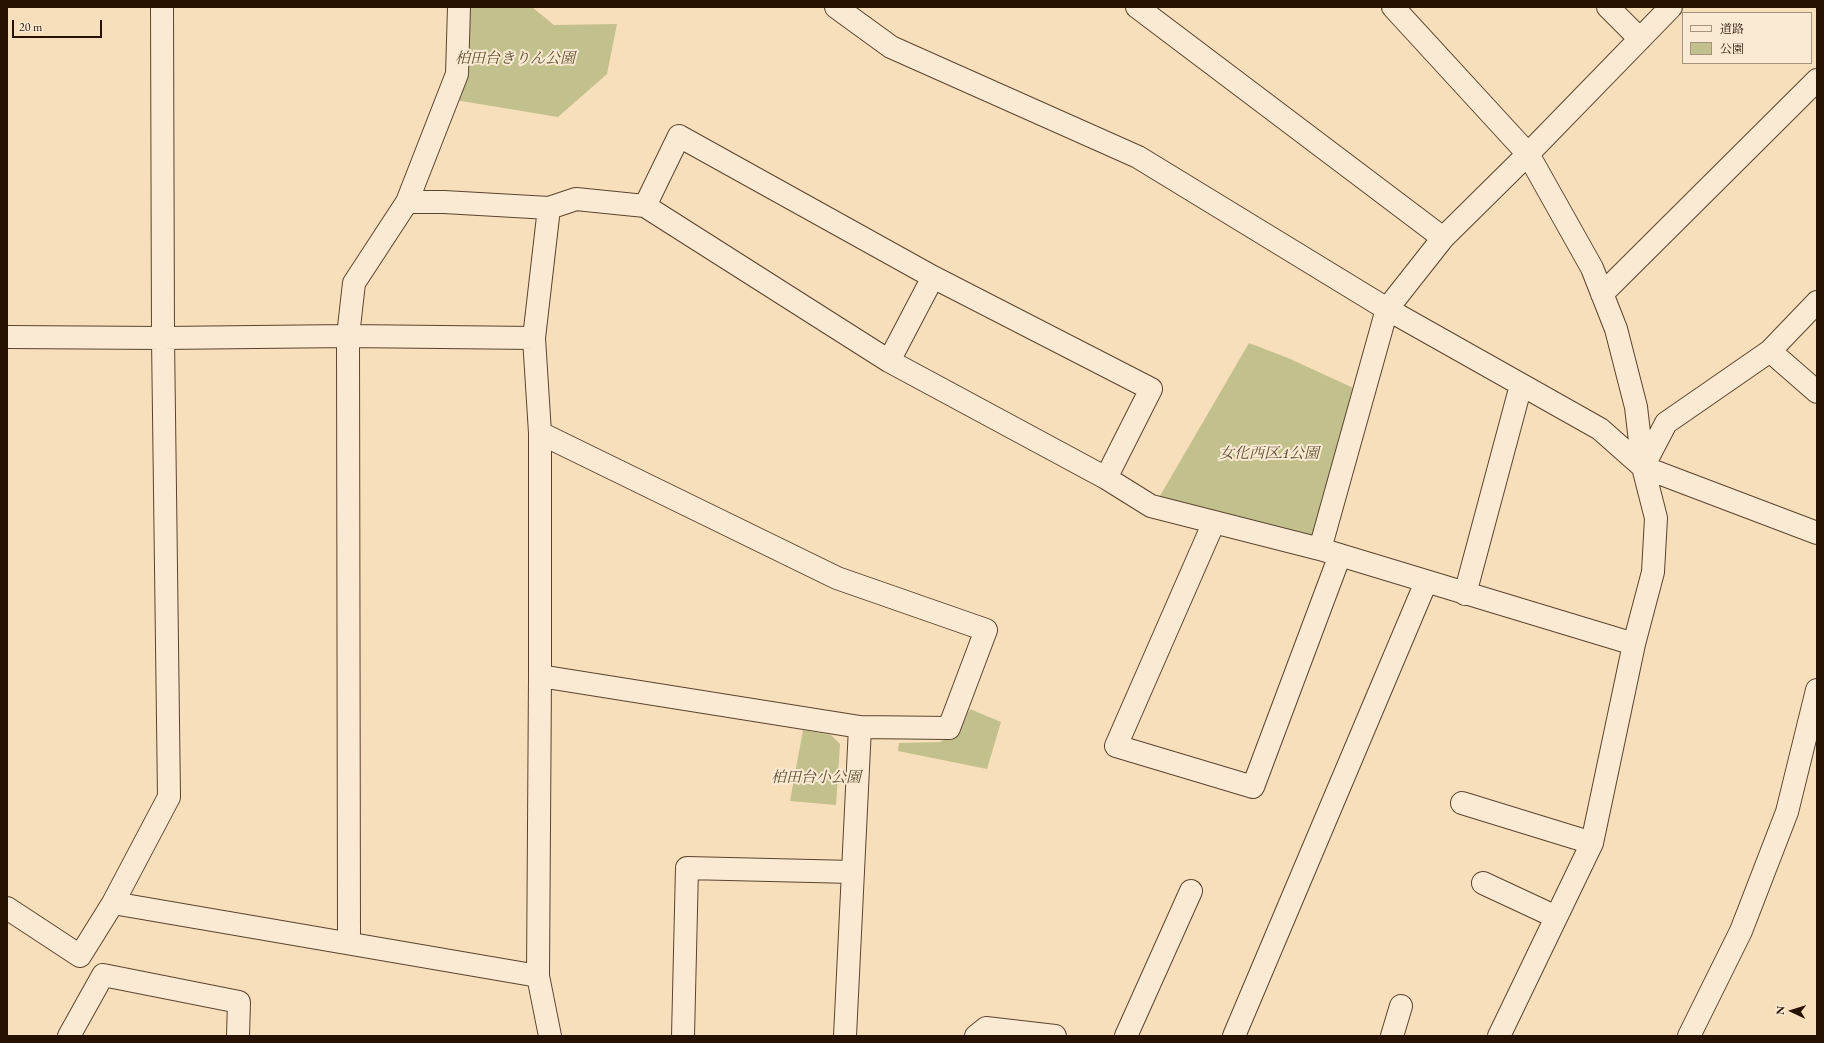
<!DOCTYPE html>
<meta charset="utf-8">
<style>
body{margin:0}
#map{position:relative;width:1824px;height:1043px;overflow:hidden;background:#f7dfbb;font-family:"EB Garamond","Noto Serif JP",serif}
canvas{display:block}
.frame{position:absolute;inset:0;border:8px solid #271100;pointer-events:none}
.legend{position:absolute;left:1682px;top:12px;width:130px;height:52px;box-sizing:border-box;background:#faead3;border:1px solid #a6937f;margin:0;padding:5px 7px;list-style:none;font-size:12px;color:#271100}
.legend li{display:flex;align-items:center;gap:8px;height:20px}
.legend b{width:20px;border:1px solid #a6937f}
.north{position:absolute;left:1772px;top:991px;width:40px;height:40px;-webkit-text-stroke:3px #faead3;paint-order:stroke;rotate:274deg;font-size:11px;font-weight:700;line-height:16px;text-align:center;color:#271100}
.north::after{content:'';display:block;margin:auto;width:14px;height:18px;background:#271100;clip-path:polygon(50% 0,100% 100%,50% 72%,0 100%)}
.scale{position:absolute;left:12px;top:20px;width:90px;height:18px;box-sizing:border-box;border:2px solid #271100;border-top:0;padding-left:5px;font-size:12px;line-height:14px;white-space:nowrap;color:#271100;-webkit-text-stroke:3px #faead3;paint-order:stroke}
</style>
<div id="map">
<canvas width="1824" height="1043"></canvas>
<div class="frame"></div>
<ul class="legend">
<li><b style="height:5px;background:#faead3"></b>道路</li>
<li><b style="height:11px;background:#c2c08d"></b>公園</li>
</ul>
<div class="north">N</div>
<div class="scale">20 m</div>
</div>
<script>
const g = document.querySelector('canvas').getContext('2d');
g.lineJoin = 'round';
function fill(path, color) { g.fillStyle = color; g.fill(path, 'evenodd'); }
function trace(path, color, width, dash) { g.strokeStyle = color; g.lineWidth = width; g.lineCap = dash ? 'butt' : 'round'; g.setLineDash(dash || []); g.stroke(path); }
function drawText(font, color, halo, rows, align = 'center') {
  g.font = font + ' "EB Garamond","Noto Serif JP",serif'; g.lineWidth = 4; g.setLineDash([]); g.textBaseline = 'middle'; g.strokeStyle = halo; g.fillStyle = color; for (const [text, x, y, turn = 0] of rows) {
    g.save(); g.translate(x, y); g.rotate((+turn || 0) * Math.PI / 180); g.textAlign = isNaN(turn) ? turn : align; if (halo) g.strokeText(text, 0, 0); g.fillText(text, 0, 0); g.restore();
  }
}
const green = new Path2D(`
 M465,7H532L554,25L617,24L607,74L558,117L455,100Z
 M1249,343L1288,358L1360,391L1322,543L1157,501Z
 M970,709L1001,722L987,769L898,751L899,743L940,742L956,733Z
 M803,730L831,735L840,744L836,805L790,801Z`);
const minor = new Path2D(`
 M836,7L891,47L1138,157L1387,309L1600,429L1643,467L1817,533
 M1137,7L1443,238
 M1393,7L1528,154L1592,268L1616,329L1636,407L1643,467L1656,518L1653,572L1634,644L1592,843L1499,1036
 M1608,7L1640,39
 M407,202H444L549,208L576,199L645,206L889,361L1106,478L1151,506L1320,549L1634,644
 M645,206L679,136L933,277L1151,389L1106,478
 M549,208L534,338L540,433V676L538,976L550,1036
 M1602,294L1817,80
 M7,337L163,338L348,336L534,338
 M1770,351L1817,392
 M889,361L933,277
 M540,433L837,578L986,630L949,728L860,727L540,676
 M1643,467L1666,423L1770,351L1817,302
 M1214,522L1116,746L1253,787L1340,555
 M1320,549L1387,309L1443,238L1528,154L1671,7
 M1465,594L1521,385
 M1462,803L1592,843
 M1483,883L1556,917
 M113,903L538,976
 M7,908L80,956L113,903L169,797L163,338L162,7
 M349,942L348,336L354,283L407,202L457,74L459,7
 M69,1036L103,975L239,1002L238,1036
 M683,1036L687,868L853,872
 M845,1036L860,727
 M976,1036L986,1028L1055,1036
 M1126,1036L1191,891
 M1234,1036L1426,582
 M1392,1036L1401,1006
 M1689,1036L1741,931L1787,812L1817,690`);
const parkNames = [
 ["柏田台きりん公園",515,59],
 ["女化西区A公園",1269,454],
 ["柏田台小公園",816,778]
];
fill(green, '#c2c08d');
trace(minor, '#5b442f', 24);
trace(minor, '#faead3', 22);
drawText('italic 15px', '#5d4e31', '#faead3', parkNames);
</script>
